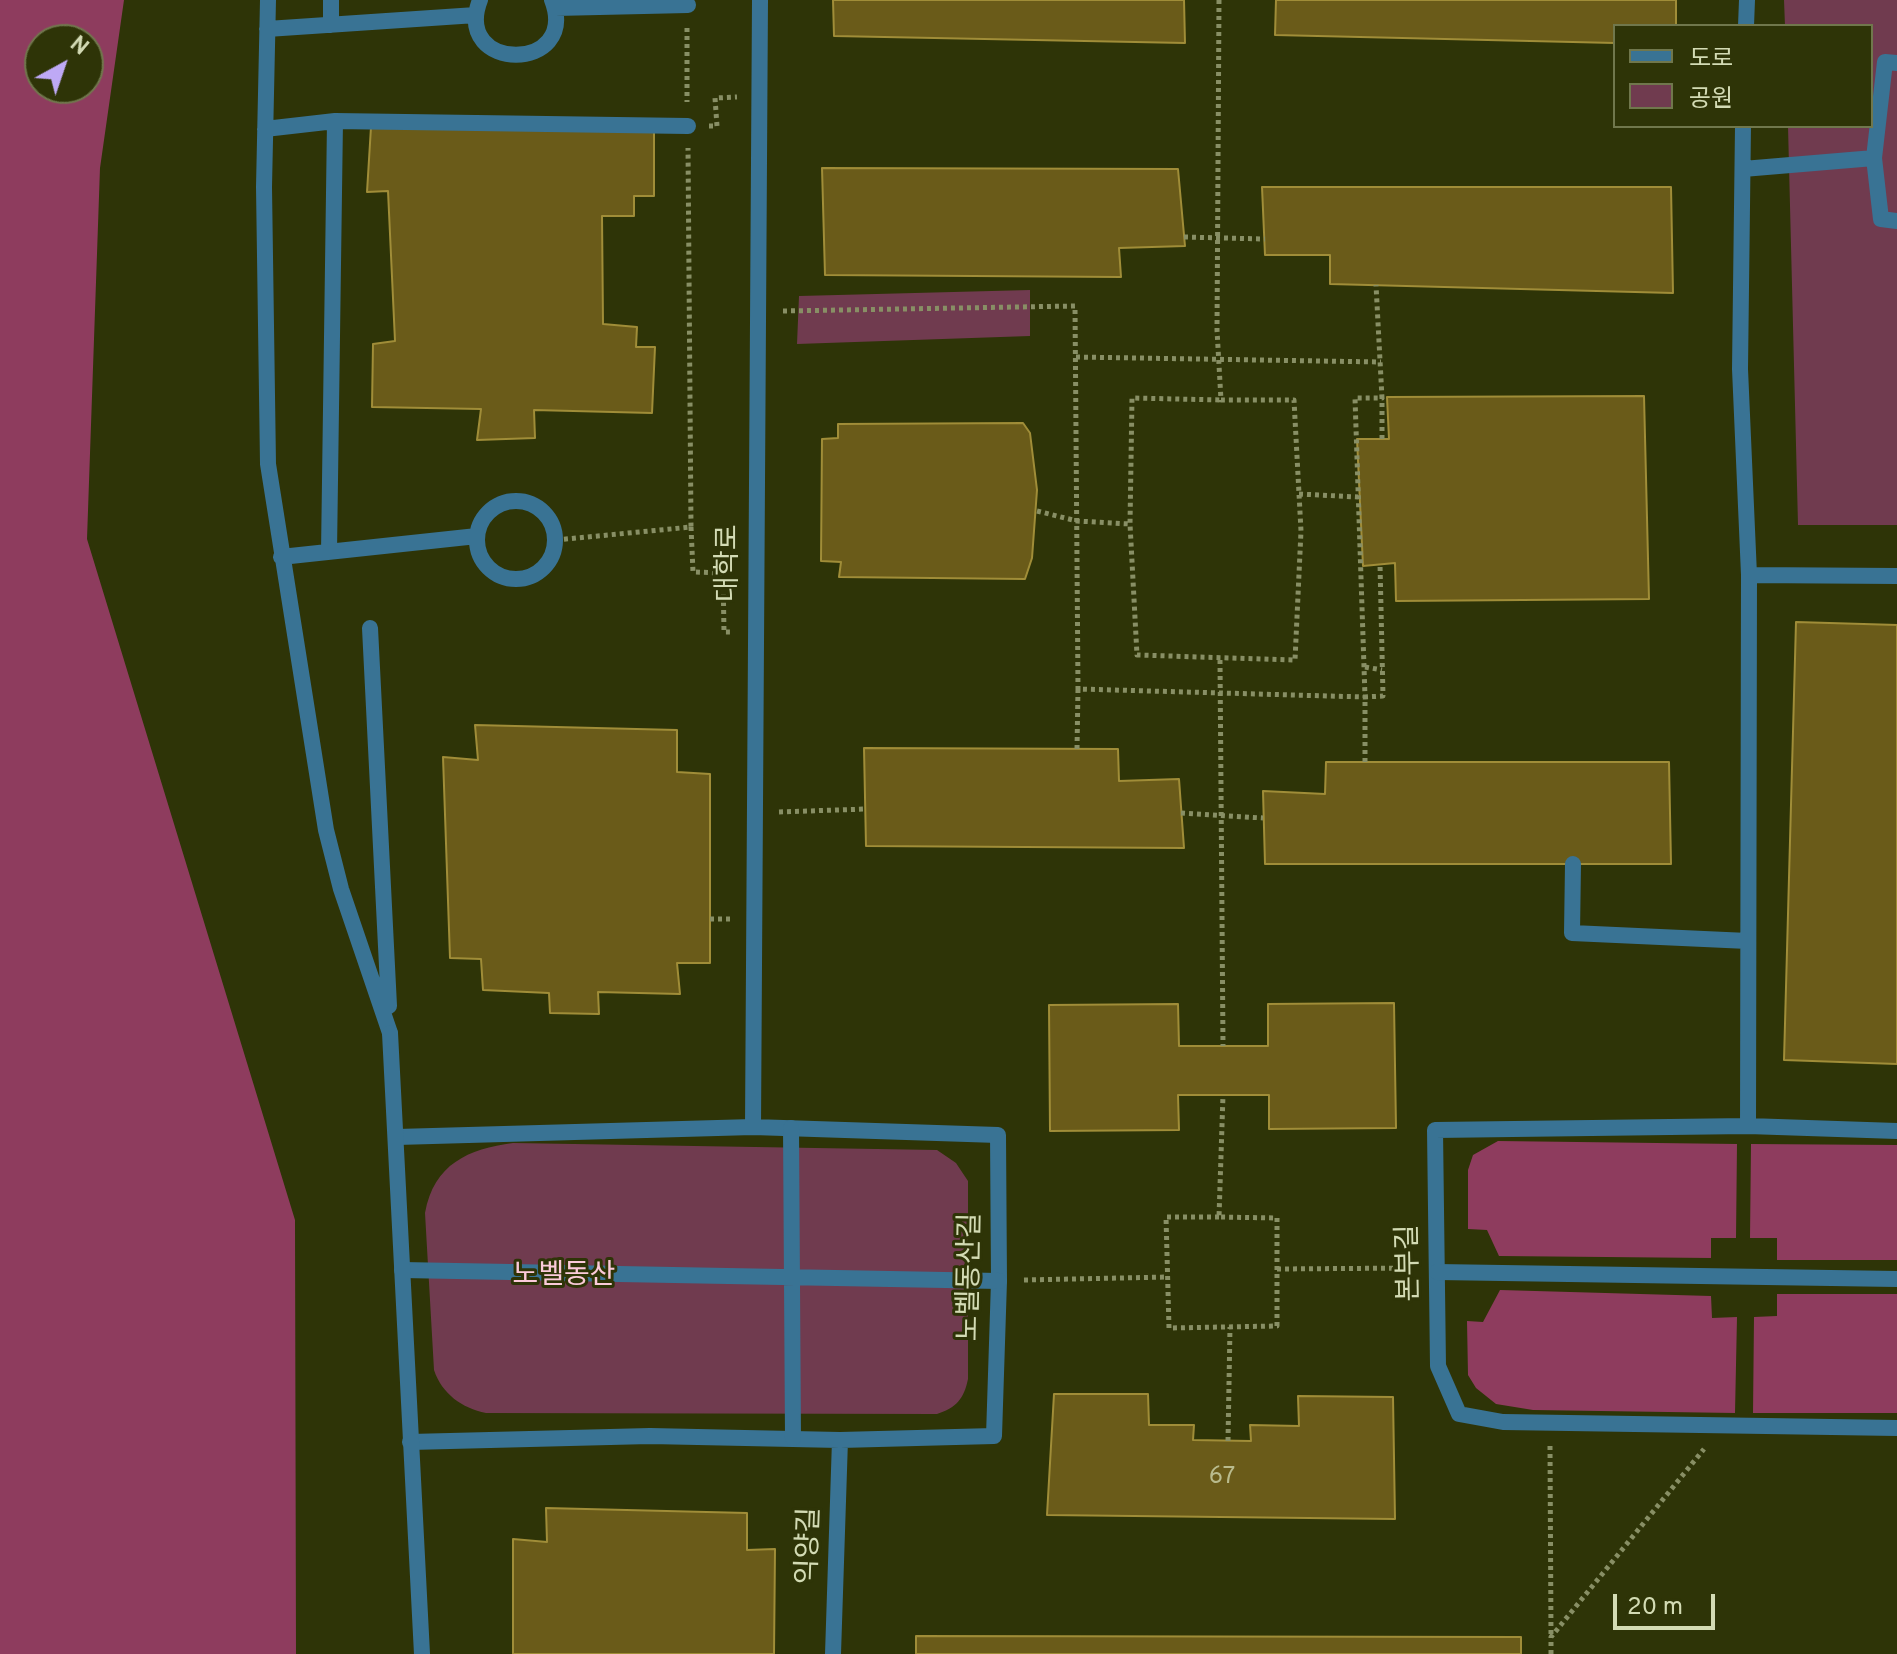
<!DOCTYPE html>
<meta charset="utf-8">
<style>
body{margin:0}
#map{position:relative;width:1897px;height:1654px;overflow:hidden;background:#2e3407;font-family:Overpass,"Noto Sans KR",sans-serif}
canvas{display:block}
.legend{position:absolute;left:1613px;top:24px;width:260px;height:104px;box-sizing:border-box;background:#2e3407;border:2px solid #70774c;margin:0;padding:10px 14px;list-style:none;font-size:24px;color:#d3dbb4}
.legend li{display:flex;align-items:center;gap:16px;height:40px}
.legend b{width:40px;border:2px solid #70774c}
.north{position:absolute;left:24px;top:24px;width:80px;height:80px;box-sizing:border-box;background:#2e3407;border:2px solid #70774c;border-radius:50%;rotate:40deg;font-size:22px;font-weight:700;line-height:32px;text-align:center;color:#d3dbb4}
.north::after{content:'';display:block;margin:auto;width:28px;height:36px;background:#bea9f5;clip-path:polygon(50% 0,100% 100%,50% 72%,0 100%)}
.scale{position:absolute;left:1613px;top:1594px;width:102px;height:36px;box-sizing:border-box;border:4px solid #d3dbb4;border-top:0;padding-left:10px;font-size:24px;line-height:28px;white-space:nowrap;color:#d3dbb4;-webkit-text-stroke:6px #2e3407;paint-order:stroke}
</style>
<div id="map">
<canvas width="1897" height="1654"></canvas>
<ul class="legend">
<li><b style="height:10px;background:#397394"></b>도로</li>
<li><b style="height:22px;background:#703b4f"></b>공원</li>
</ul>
<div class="north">N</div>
<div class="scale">20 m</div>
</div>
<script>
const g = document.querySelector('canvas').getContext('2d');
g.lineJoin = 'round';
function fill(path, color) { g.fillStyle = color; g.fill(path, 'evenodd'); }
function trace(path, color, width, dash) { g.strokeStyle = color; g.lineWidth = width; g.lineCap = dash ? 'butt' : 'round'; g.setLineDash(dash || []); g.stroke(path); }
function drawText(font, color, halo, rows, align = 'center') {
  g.font = font + ' Overpass,"Noto Sans KR",sans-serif'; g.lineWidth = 6; g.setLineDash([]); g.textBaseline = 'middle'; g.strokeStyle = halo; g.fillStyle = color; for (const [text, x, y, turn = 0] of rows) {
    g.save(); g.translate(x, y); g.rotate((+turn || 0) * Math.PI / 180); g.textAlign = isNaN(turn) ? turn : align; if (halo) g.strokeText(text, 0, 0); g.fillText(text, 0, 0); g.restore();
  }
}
const green = new Path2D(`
 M1784,0H1897V525H1798L1788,126H1871V26H1785Z
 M1030,290V336L797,344L799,296Z
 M513,1143L937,1150L956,1163L968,1181V1379C964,1399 956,1408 937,1414L486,1413C462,1408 442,1394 434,1370L425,1213C434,1164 468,1149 513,1143Z`);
const forest = new Path2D(`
 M0,0H124L100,168L87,539L295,1220L296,1654H0ZM88,40V88H40V40Z
 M1498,1141L1737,1144L1736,1238H1711V1258L1499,1256L1487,1230L1468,1229V1170L1473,1155Z
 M1751,1144L1897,1145V1260H1777V1238H1750Z
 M1500,1290L1711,1296L1712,1318L1737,1317L1735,1413L1533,1410L1496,1404L1476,1388L1468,1375L1467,1321L1483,1322Z
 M1777,1294H1897V1413H1753L1754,1317L1777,1316Z`);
const building = new Path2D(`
 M833,0H1184L1185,43L834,36Z
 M1276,0H1676V26H1615V43L1275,35Z
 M371,127L654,130V196H634V216H602L603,324L637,327L636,347H655L652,413L534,410L535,438L477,440L481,409L372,407L373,344L395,341L388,191L367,192Z
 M822,168L1178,169L1185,246L1119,248L1121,277L825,275Z
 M1262,187H1671L1673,293L1330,284V255H1265Z
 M1644,396L1649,599L1396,601L1395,563L1363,566L1357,439H1389L1387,397Z
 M1023,423L1030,433L1037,490L1032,558L1025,579L839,577L841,562L821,561L822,439L838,438V424Z
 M1796,622L1897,625V1064L1784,1060Z
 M475,725L677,730V772L710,774V963H677L680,994L598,992L599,1014L550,1013L549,993L483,990L481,959L450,958L443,757L478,760Z
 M864,748L1118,749L1119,781L1179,779L1184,848L866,846Z
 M1326,762H1669L1671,864H1265L1263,791L1325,794Z
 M1394,1003L1396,1128L1269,1129V1095H1178L1179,1130L1050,1131L1049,1005L1178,1004L1179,1046H1268V1004Z
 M1054,1394H1148L1149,1425H1194L1193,1440L1251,1441L1250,1425L1299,1426L1298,1396L1393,1397L1395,1519L1047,1515Z
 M546,1508L747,1513V1550L775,1549L774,1654H513V1539L547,1542Z
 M916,1636L1521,1637V1654H916Z`);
const path = new Path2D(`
 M1219,0L1217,330L1221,400H1294L1301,531L1295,660L1137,655L1130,524L1132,398L1221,400
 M687,28V102
 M709,126H717L715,98L737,97
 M1184,237L1265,239
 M783,311L1075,306L1078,689L1365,697L1355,398H1382L1376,285
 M1076,357L1381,362
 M1382,439V398
 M1299,494L1358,497
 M1037,511L1077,521L1130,524
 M691,527L693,572L723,573L724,632H732
 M556,540L691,527L688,148
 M1220,660L1223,1046
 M1365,667L1382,670
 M1077,749L1078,689
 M1365,762V697L1383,696L1380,564
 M779,812L866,809
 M1181,813L1263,818
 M710,919H732
 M1219,1217H1166L1169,1328L1277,1326V1218L1219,1217L1223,1095
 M1277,1269L1412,1268
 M1024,1280L1168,1277
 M1228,1441L1230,1327
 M1550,1446L1551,1636
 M1551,1654V1637L1704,1449`);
const service = new Path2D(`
 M268,0L264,187L268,464L326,830L341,889L390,1033
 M480,0C452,73 580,73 552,0
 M555,8L688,5
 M331,25V0
 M1746,26L1747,0
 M267,29L476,15
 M1897,63L1885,62L1874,158L1881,219L1897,221
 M1743,126L1740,369L1749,575L1748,1126
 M265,129L335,121L688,126
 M1743,169L1874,158
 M477 540a39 39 0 1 1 78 0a39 39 0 1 1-78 0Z
 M329,552L335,121
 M281,557L477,536
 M1749,575L1897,576
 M370,628L389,1006
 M1573,864L1572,933L1748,941
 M753,1127L760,0
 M1897,1131L1748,1126L1435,1130L1438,1366L1459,1414L1503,1422L1897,1428
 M397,1137L753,1127L998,1135L999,1281L994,1436L840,1440L650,1436L410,1442
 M833,1654L840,1440`);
const pedestrian = new Path2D(`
 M791,1128L793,1438
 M402,1270L999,1281
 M1437,1272L1897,1279`);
const minor = new Path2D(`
 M390,1033L422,1654`);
const numberNames = [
 ["67",1222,1478]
];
const streetNames = [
 ["대학로",730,563,-90],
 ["본부길",1411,1263,-91],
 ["노벨동산길",972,1277,-89],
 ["익양길",811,1546,-88]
];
const parkNames = [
 ["노벨동산",564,1277]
];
fill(green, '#703b4f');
fill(forest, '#8e3c5e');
fill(building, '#6a5b19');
trace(building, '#a08d38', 2);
trace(path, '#888f65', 5, [4, 4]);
trace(service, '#397394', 16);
trace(pedestrian, '#397394', 16);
trace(minor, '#397394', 16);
drawText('24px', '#b9bb8d', null, numberNames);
drawText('28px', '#d3dbb4', '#2e3407', streetNames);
drawText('28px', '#fbcada', '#2e3407', parkNames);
</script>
